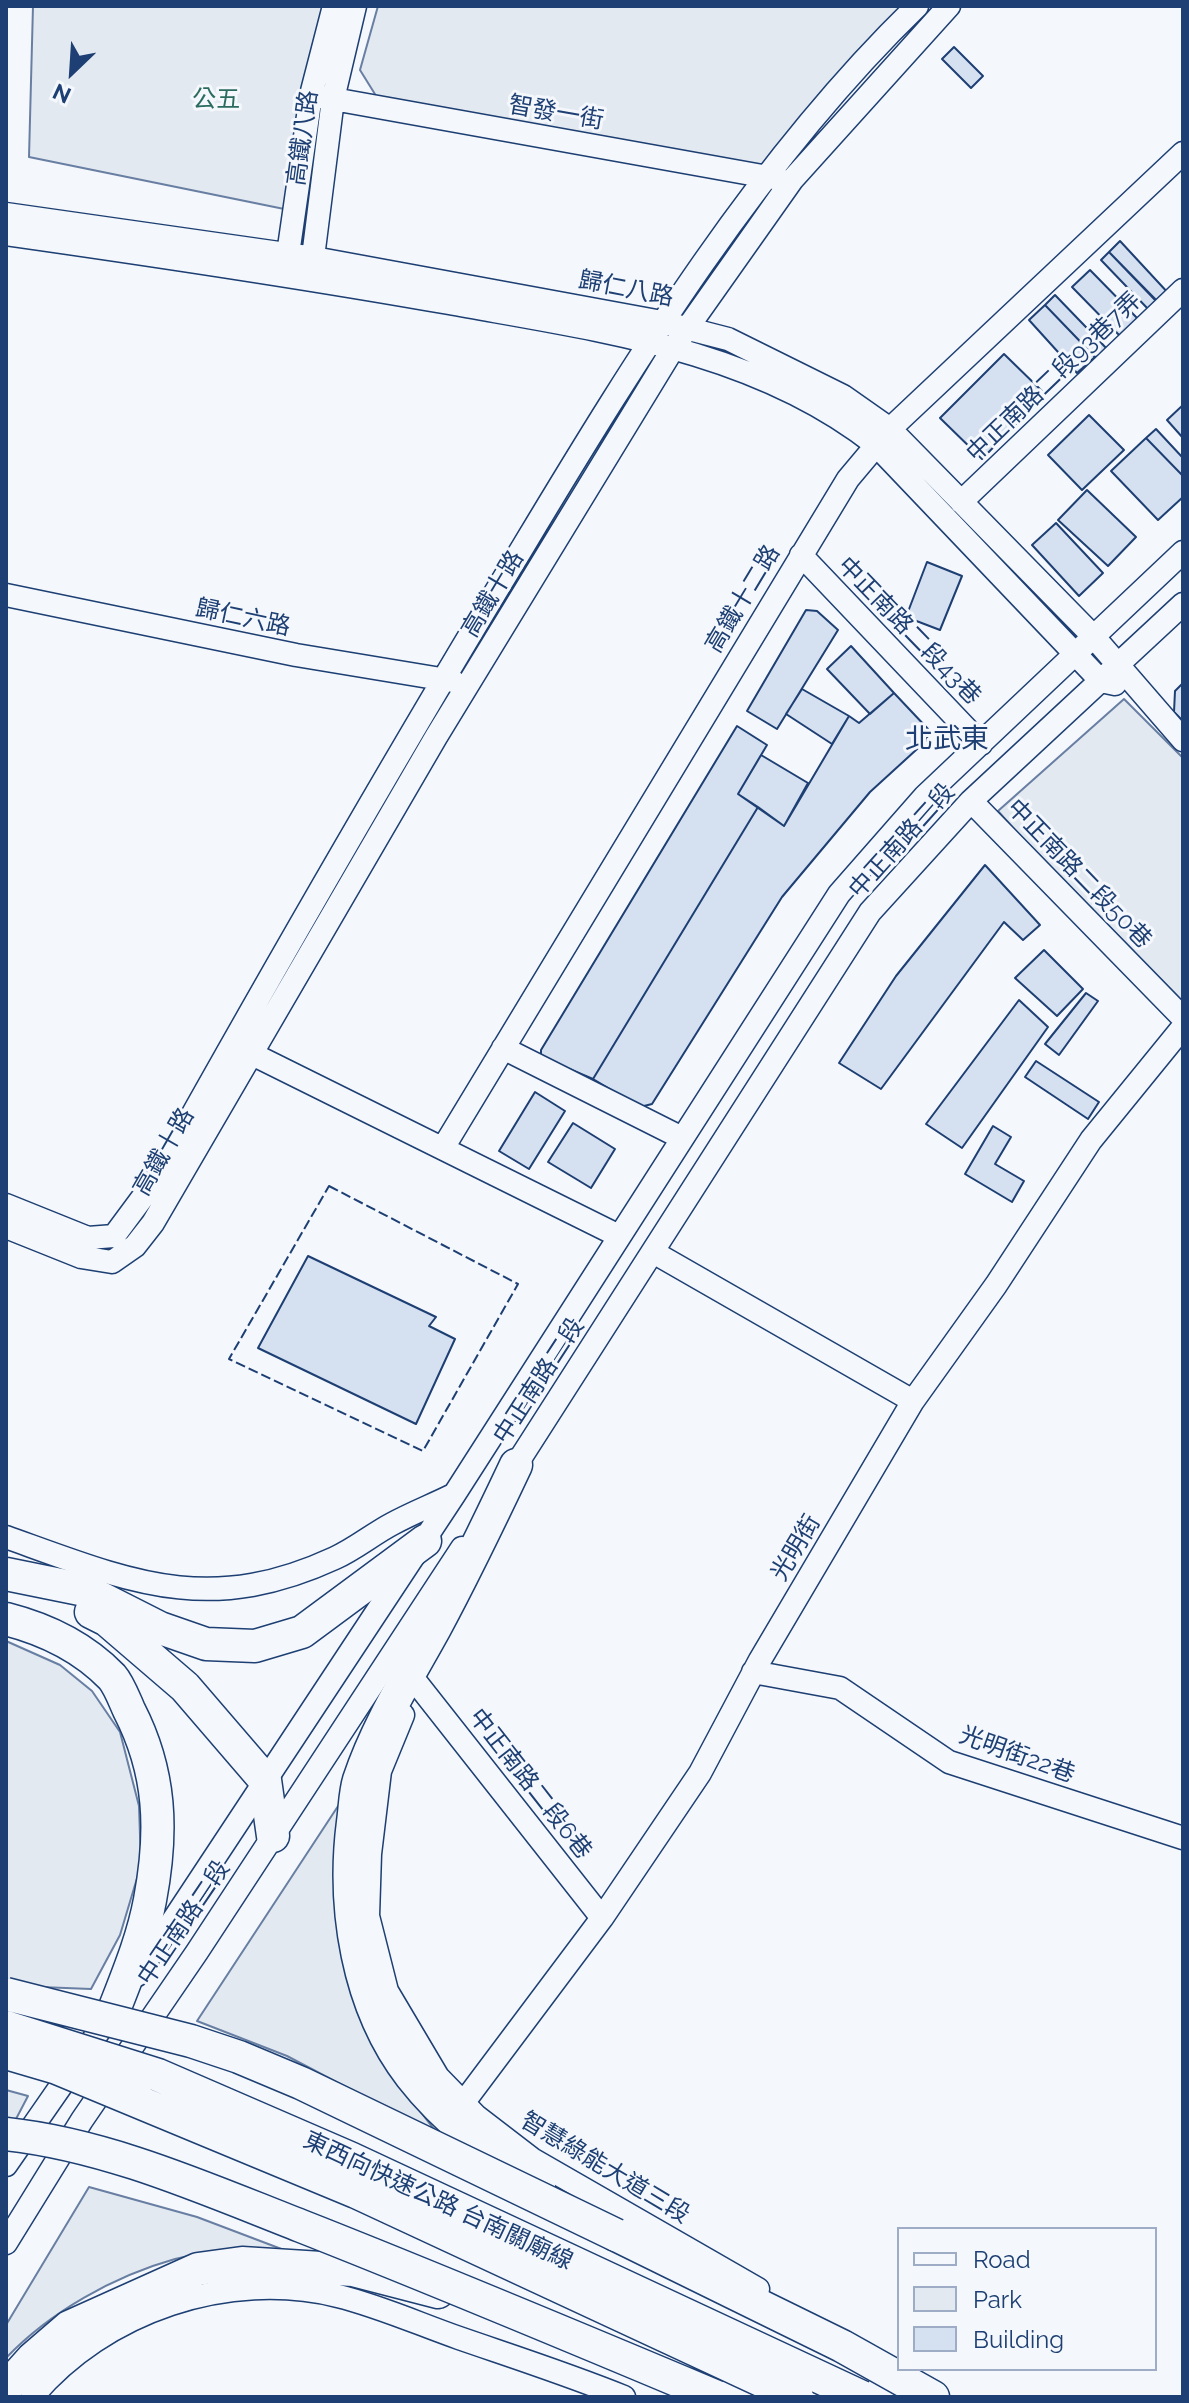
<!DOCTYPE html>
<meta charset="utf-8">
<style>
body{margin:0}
#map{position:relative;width:1189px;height:2403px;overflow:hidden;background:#f4f7fb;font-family:Raleway,sans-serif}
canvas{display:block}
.frame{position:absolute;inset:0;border:8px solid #1d3f73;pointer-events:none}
.legend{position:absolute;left:897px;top:2227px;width:260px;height:144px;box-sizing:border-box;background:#f4f7fb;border:2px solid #9eadc5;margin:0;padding:10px 14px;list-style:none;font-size:24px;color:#1d3f73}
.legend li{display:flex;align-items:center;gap:16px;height:40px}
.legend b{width:40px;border:2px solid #9eadc5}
.north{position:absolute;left:32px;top:32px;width:80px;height:80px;-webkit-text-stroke:6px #f4f7fb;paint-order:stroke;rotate:205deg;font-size:22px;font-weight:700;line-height:32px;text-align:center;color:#1d3f73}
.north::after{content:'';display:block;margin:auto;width:28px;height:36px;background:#1d3f73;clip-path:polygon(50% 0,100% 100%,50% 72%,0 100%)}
</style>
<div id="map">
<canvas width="1189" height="2403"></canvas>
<div class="frame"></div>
<ul class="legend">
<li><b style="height:10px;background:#f4f7fb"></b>Road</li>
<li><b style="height:22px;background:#e3e9f0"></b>Park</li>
<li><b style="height:22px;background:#d5e0f0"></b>Building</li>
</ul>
<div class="north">N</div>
</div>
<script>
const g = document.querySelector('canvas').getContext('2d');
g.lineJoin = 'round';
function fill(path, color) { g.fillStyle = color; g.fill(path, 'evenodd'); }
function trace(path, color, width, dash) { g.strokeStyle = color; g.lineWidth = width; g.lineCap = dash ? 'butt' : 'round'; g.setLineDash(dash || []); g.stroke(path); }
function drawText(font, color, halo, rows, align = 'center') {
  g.font = font + ' Raleway,"Noto Sans TC",sans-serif'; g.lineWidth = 6; g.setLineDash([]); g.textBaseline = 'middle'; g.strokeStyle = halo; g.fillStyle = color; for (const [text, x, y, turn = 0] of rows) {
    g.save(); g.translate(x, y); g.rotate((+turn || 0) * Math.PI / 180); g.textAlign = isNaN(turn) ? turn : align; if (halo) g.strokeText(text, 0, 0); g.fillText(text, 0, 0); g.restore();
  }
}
const green = new Path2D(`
 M33,6H338L294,211L29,157Z
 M378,6H907L756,171L378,99L360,70Z
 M1124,699L1183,758V1010L1175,1009L998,811Z
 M6,1641L60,1665L92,1691L120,1732L139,1806L141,1865L120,1935L91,1989L40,1987L6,1979Z
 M344,1797L389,2070L439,2136L287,2056L197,2021Z
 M6,2090L28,2096L16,2119H6Z
 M89,2187L197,2217L292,2253C253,2252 214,2249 175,2259C114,2276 50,2312 6,2358V2325Z`);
const building = new Path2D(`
 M954,47L983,76L971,88L942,59Z
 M1120,241L1170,295L1161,305L1109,252Z
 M1109,252L1157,302L1149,310L1101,260Z
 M1090,270L1139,320L1121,337L1072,287Z
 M1055,295L1109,351L1099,361L1045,305Z
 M1045,305L1095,357L1077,373L1029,320Z
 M1004,354L1045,394L982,459L940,418Z
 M1183,405V438L1167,420Z
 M1089,415L1124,450L1082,490L1048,455Z
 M1156,429L1183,458V476L1146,438Z
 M1146,438L1183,476V497L1158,520L1111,471Z
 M1087,490L1136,537L1108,566L1058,520Z
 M1056,523L1103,573L1079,596L1032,545Z
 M927,562L962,576L940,630L906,617Z
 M806,610L817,611L838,630L777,729L747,711Z
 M851,646L894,693L870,714L827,669Z
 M1183,683V721L1174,712L1175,691Z
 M802,689L849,716L832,744L786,714Z
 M894,693L928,729L927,740L870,792L782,897L652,1104L640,1107L593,1079L758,807L784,826L849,716L859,723Z
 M737,726L767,745L738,794L758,807L593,1079L541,1057V1050Z
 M761,755L808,783L784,826L738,794Z
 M985,865L1040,925L1023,940L1004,922L881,1089L839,1063L896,976Z
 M1044,950L1083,989L1057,1016L1015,978Z
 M1086,993L1098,1001L1059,1055L1045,1044Z
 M1019,1000L1048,1027L962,1148L926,1124Z
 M1036,1061L1099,1102L1088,1119L1025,1077Z
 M535,1092L565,1111L529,1169L499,1151Z
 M573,1123L615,1149L591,1188L548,1162Z
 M993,1126L1011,1137L995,1164L1024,1181L1012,1202L965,1174Z
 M308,1256L436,1317L429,1326L455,1339L416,1424L258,1348Z`);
const minor = new Path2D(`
 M311,95L779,179
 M6,214L314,258L662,322L728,339L843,396L890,429L1093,636L1183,740
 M6,234C154,255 302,277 449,303C597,330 755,349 876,445L1101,681L1115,684
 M286,268L311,95L334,6
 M311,273L333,99L355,6
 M961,502L1183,290
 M801,555L981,744
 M6,595L296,655L453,681
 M971,801L1183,1018
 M240,1048L619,1236
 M503,1048L682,1138
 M443,1148L848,479L890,429L1183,153
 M6,1205L88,1238L114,1236L157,1178C276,965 398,753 524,545C637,357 759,159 917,6
 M6,1227L81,1257L112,1262L135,1246L153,1223L436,737L674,347L792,180L949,6
 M653,1252L913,1401
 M509,1476L870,912L971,801L1183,604
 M6,1537C129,1581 207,1617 335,1558C355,1549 373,1534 392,1524C412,1513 433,1505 453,1495
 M753,1672L840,1688L949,1762L1183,1838
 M416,1682L602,1918
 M403,1715L380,1771L370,1854L368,1916L387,1991L438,2077L476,2116L532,2159L758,2289
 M137,1975L454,1495L839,894L925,796L1183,552
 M464,2102L602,1918L700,1773L760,1660L913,1401L996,1285L1091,1140L1183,1027
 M6,2165L113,2011
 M6,2243L82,2120L197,1952L462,1548
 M32,2397C104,2311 228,2269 338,2296C379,2306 419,2324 459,2338C514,2357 570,2375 624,2397`);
const highway = new Path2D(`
 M516,1465C490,1520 464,1574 435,1628C408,1677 377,1726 359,1780C355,1793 355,1808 353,1822C342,1907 357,2006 411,2076C446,2121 492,2155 539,2186
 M6,1574L85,1590L160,1628L206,1644L255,1646L302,1632L425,1541
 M91,1612L107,1620L185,1687L265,1780L273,1836
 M6,1619C45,1629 84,1648 112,1677C119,1685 124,1699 129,1710C161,1772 163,1831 150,1900C143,1938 128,1974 114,2010
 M592,2220L616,2235L842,2346L933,2397
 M6,2388L33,2358L69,2327L198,2269L242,2263L353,2270L438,2292`);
const highwayBridge = new Path2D(`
 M6,1994L191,2041L239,2057L301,2083L616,2235
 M6,2027L158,2075L352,2159L862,2397
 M6,2053L57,2068L356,2192L797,2397
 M6,2134C108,2145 206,2189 301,2226C441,2281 579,2339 717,2397`);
const fence = new Path2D(`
 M329,1186L518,1284L423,1451L229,1359Z`);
const parkNames = [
 ["公五",216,100]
];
const streetNames = [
 ["智發一街",556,113,10],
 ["高鐵八路",303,138,-82],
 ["歸仁八路",626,289,11],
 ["中正南路二段93巷7弄",1054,377,-44],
 ["高鐵十路",493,594,-59],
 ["高鐵十二路",743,599,-59],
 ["歸仁六路",243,618,12],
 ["中正南路二段43巷",909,631,46],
 ["中正南路二段",902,841,-48],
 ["中正南路二段50巷",1079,874,46],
 ["高鐵十路",164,1152,-60],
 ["中正南路二段",539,1381,-57],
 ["光明街",796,1548,-59],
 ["光明街22巷",1017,1755,20],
 ["中正南路二段6巷",530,1784,52],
 ["中正南路二段",184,1923,-56],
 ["智慧綠能大道三段",605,2168,31],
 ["東西向快速公路 台南關廟線",438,2201,25]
];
const quarterNames = [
 ["北武東",947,740]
];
fill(green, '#e3e9f0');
trace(green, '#687fa3', 2);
fill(building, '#d5e0f0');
trace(building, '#1d3f73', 2);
trace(minor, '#1d3f73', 25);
trace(highway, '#1d3f73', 35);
trace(minor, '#f4f7fb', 22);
trace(highway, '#f4f7fb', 32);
trace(highwayBridge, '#1d3f73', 35, []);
trace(highwayBridge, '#f4f7fb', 32);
trace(fence, '#1d3f73', 2, [10, 4]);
drawText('24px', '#2c6c60', '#f4f7fb', parkNames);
drawText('24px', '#1d3f73', '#f4f7fb', streetNames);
drawText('28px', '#1d3f73', '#f4f7fb', quarterNames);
</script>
